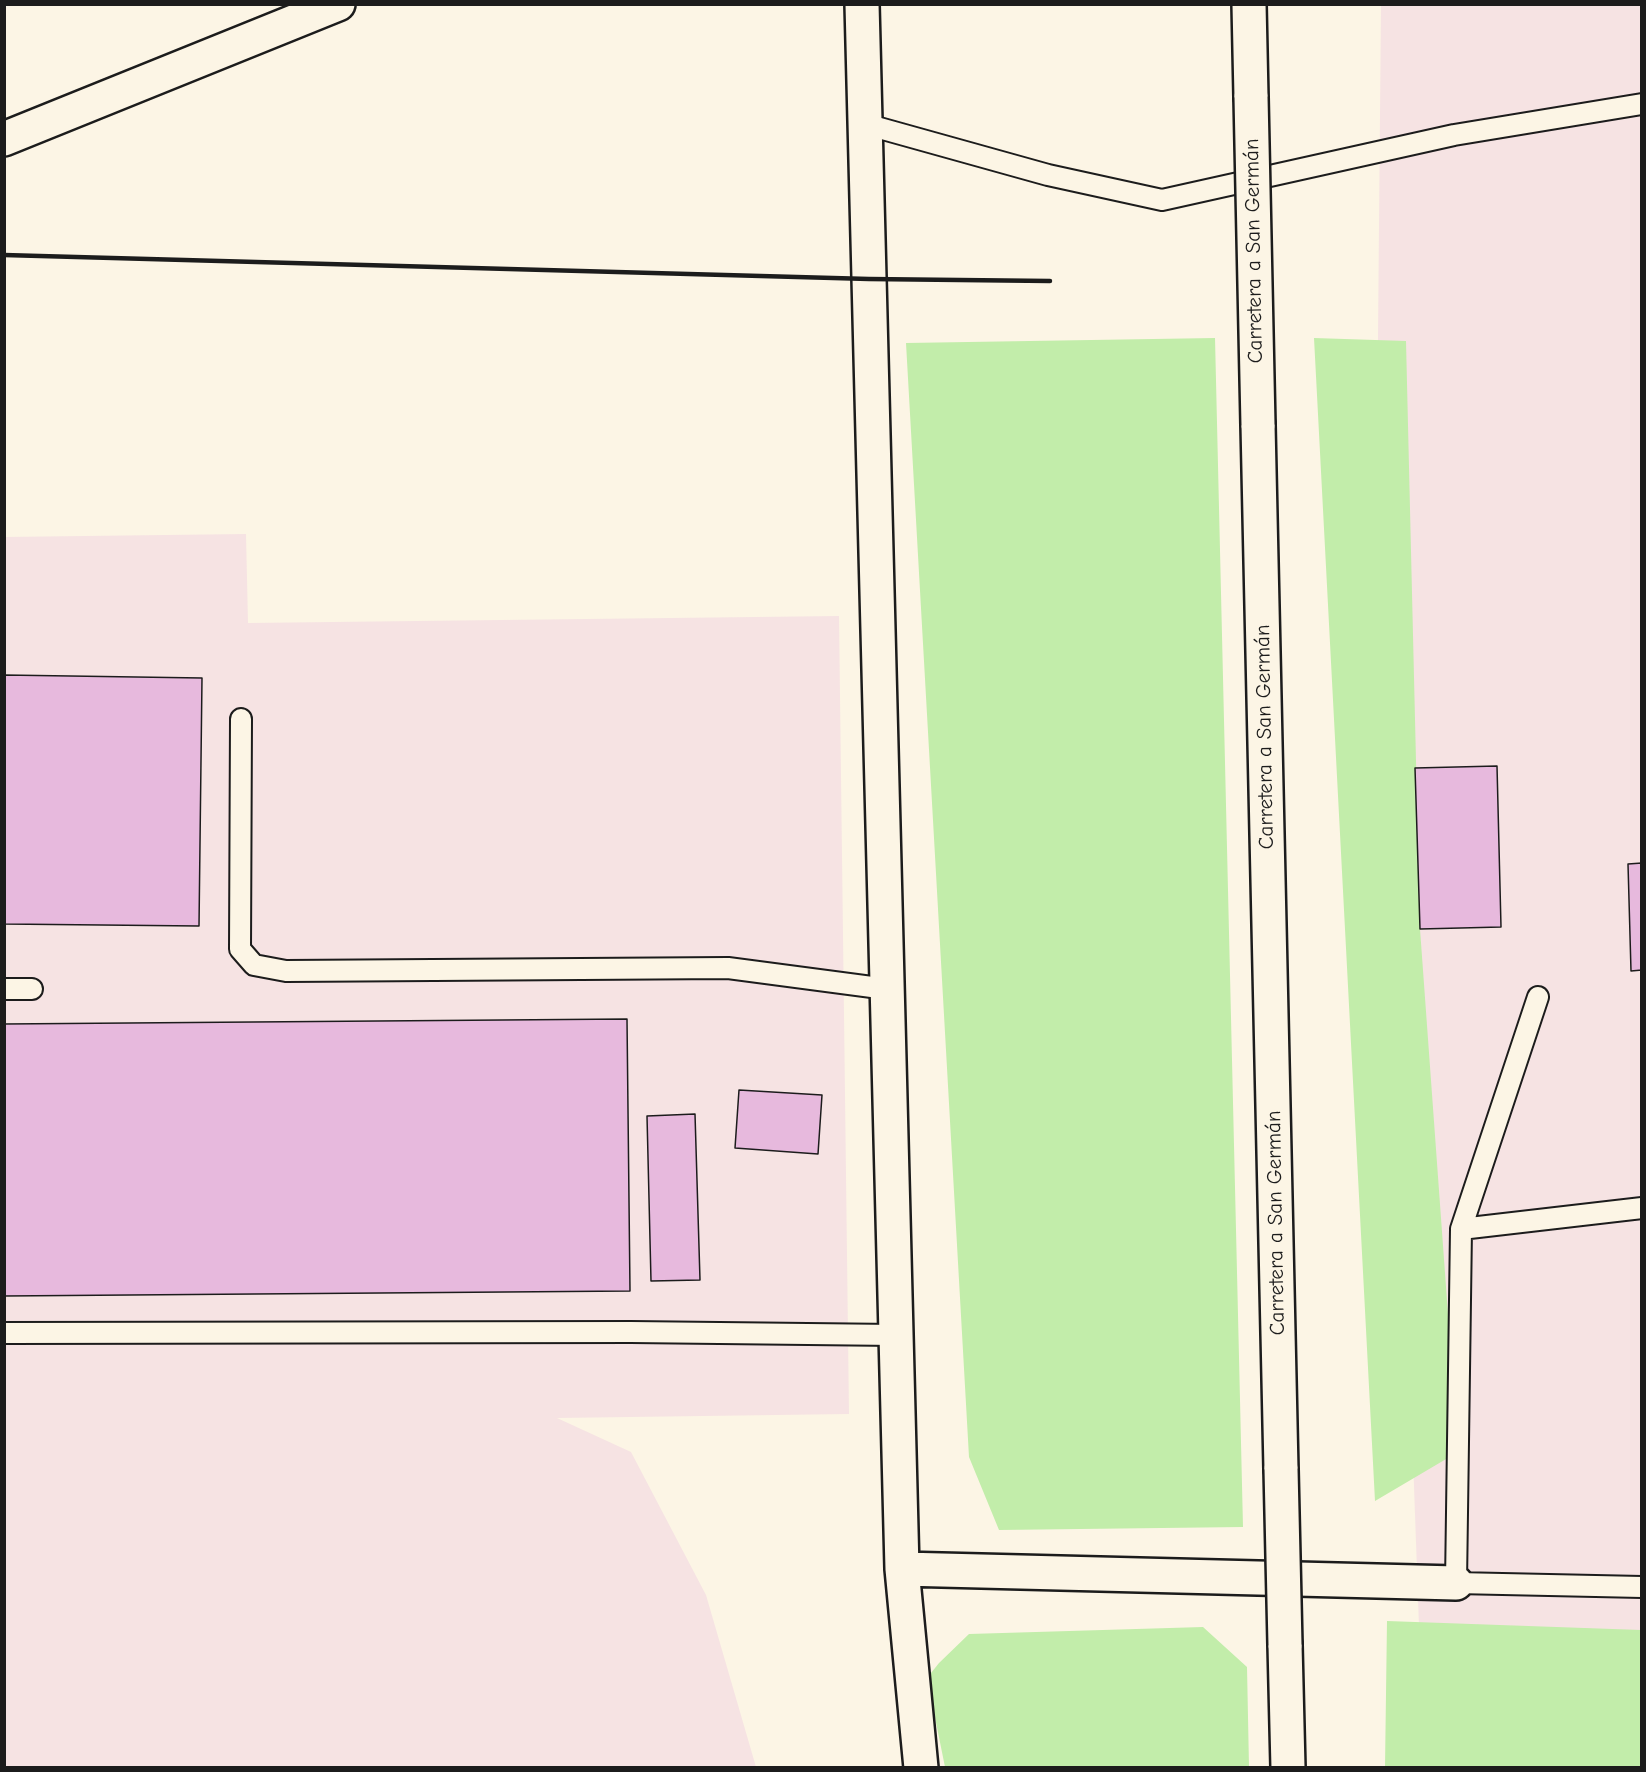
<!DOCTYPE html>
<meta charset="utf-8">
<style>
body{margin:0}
#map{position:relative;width:1646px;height:1772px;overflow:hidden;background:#fcf5e5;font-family:"Comic Neue",sans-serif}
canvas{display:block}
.frame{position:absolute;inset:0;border:6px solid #1c1c1c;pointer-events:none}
</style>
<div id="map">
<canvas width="1646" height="1772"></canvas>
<div class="frame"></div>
</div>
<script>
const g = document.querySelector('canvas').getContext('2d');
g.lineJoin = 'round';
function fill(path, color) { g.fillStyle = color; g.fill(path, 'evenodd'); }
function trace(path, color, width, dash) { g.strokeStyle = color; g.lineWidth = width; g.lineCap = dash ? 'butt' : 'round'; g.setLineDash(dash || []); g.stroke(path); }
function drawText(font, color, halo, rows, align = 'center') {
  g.font = font + ' "Comic Neue",sans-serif'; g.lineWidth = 6; g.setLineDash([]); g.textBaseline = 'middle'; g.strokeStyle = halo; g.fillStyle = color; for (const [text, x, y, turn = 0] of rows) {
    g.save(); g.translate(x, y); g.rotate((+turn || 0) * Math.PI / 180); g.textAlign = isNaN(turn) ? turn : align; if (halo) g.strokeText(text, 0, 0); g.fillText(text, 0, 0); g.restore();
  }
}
const built = new Path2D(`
 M1381,5H1641V1767H1424L1377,446Z
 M246,534L248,623L839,616L849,1414L557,1418L631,1452L706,1595L756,1767H5L4,537Z`);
const green = new Path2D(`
 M1215,338L1243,1527L999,1530L969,1457L906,343Z
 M1314,338L1406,341L1420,929L1458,1452L1375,1501Z
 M1387,1621L1641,1630V1767H1385Z
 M1203,1627L1247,1667L1249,1767H945L927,1678L939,1663L969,1634Z`);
const building = new Path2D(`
 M4,675L202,678L199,926L4,924Z
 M1497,766L1501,927L1420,929L1415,768Z
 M1642,863V970L1631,971L1628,864Z
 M627,1019L630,1291L4,1296V1024Z
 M739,1090L822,1095L818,1154L735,1148Z
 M695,1114L700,1280L651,1281L647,1116Z`);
const service = new Path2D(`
 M865,124L1048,175L1162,200L1454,135L1642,104
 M241,719L240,949L254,965L286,971L728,968L887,989
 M4,989H32
 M1538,997L1461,1229L1456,1583L1642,1587
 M1461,1229L1642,1208
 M4,1333L631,1332L896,1335`);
const minor = new Path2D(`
 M862,4L902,1569L921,1768
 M4,139L338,4
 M902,1569L1456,1583`);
const secondary = new Path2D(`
 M1249,4L1251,97
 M1258,425L1281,1469
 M1285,1645L1288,1768`);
const rail = new Path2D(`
 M4,255L869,279L1050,281`);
const secondaryBridge = new Path2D(`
 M1251,97L1258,425
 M1281,1469L1285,1645`);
const streetNames = [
 ["Carretera a San Germán",1254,251,-91],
 ["Carretera a San Germán",1265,737,-91],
 ["Carretera a San Germán",1276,1223,-91]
];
fill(built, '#f6e3e3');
fill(green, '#c2edaa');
fill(building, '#e7b9dd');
trace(building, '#1c1c1c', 1.5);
trace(service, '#1c1c1c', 24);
trace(minor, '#1c1c1c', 38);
trace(secondary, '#1c1c1c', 38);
trace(service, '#fcf5e5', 20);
trace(minor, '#fcf5e5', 33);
trace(secondary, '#fcf5e5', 33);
trace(rail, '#1c1c1c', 4.5);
trace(secondaryBridge, '#1c1c1c', 38, []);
trace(secondaryBridge, '#fcf5e5', 33);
drawText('21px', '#1c1c1c', '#fcf5e5', streetNames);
</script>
